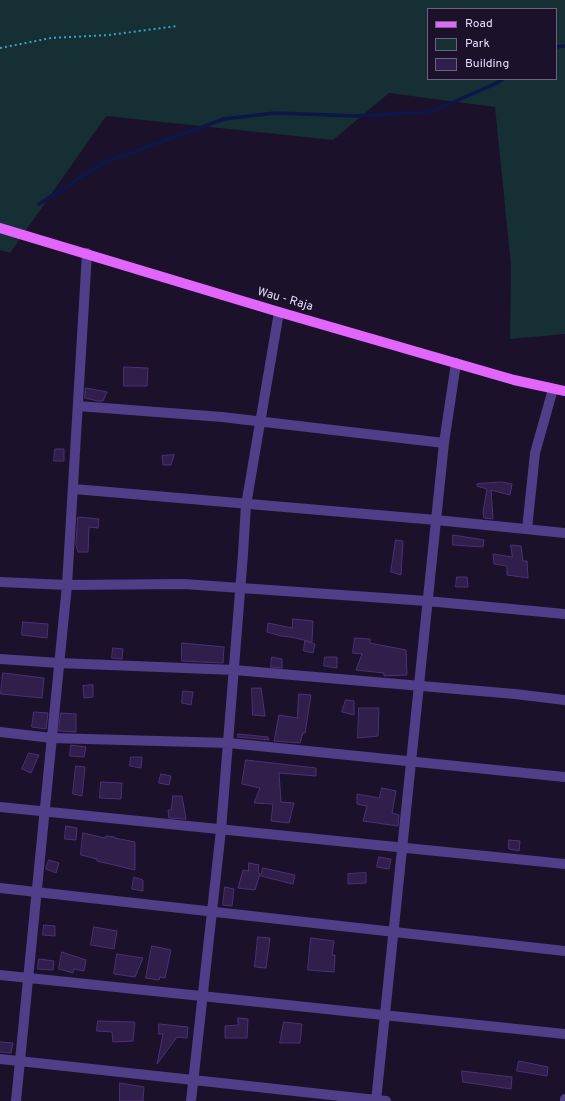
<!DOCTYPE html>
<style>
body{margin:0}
#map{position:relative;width:565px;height:1101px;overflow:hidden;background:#1b112b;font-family:Overpass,sans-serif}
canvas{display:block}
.legend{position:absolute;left:427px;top:8px;width:130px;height:72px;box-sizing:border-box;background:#1b112b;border:1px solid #6d627f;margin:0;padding:5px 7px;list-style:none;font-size:12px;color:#e7dcfe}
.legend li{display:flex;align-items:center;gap:8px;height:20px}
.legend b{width:20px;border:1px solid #6d627f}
</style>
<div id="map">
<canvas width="565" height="1101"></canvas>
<ul class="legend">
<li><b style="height:5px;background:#e265fc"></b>Road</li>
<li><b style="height:11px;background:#152f34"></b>Park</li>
<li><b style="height:11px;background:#301e4b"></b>Building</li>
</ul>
</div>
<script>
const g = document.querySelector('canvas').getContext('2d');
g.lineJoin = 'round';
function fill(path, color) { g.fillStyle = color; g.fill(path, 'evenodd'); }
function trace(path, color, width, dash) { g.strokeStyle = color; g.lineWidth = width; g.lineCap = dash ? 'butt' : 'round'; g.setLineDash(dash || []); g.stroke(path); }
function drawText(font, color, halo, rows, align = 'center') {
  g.font = font + ' Overpass,sans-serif'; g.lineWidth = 3; g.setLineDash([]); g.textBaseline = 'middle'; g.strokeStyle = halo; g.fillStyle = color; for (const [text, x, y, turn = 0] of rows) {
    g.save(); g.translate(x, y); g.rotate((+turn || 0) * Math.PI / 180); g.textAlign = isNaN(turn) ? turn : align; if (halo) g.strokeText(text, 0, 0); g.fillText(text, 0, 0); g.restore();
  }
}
const green = new Path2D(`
 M0,0H565V334L510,339L511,265L495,107L389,93L333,140L106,116L10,253L0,250ZM428,9H556V79H428Z`);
const stream = new Path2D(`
 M556,47L565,46
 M39,204L103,163L224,119L275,113L356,116L430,112L495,84L503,79`);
const building = new Path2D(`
 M124,367L148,368L147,386H124Z
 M86,388L107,392L103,401H98L85,398Z
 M55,449H64V461H54Z
 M174,455L171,465H163L162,456Z
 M502,482L512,484L510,495L491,490L493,519L484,518L483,512L487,489L477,486V484Z
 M78,517L99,519L98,528L89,527L88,552H78L76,545Z
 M453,535L484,540L483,547L453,545Z
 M396,540L403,541L401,575L391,572Z
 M511,545L521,546L523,561H527L528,578L507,575V566L494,564L493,554L512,557Z
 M457,577H467L468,587H456Z
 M293,619L313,621L312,642L291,637L281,636L267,632L268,623L292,628Z
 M23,622L48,624L47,638L22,635Z
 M355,638L370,639V643L406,650L407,675L384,676V673L356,670L362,654L353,653Z
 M305,641L315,644L313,653L304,651Z
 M182,643L224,647L223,663L182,661Z
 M113,648L123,649L122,659L112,658Z
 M272,657L282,659V668L271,667Z
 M325,657H337V668L324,666Z
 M3,673L44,678L42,698L1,694Z
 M93,685V697L84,698L83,686Z
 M252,688H261L265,716L253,715Z
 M183,691L193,692L191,705L182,703Z
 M299,694L311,695L305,733H303L300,743L274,741L279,715L297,718Z
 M346,700L354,701V715L342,712Z
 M359,708H379L378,736L358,738Z
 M34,712L48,713L46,729L32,727Z
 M61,713L76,714V732L59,731Z
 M238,734L268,737L269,740L238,737Z
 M71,745L86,747L84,757L70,756Z
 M29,753L39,755L31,773L22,769Z
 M131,757H142L141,768L130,766Z
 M246,760L316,768V776L279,773L281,802L294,803L289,823L271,821L273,804L254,803L260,788L242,784Z
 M76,766L85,767L82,796L73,794Z
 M161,774L171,776L169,785L159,783Z
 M101,782L122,783L121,799L100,798Z
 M382,788L396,791L392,813L399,815L398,826L363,821L367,806L357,804V794L379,798Z
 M173,796H182L186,819L169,818L168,810H171Z
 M66,826L77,828L76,840L65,839Z
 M83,833L105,838L106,836L115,837V838L135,842V870L97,861V859L81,855Z
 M509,840L520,841L519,851L509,849Z
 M379,857L391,859L389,869L377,867Z
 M49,860L59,863L56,873L46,869Z
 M249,863L259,865L258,873L260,874L255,890L238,888L243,870L248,871Z
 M263,868L295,875L293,884L261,876Z
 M366,873V883L348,884V874Z
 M134,877L143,880V891L132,889Z
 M225,887L234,889L232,906L223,905Z
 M44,925L55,926V936L43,935Z
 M94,927L117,931L114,949L91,945Z
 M258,937L270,938L266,968L255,967Z
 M311,938L334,941L332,955H335L334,972L308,970Z
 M152,946L171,950L165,978L160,977L159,980L146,978Z
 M62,952L86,960L84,971L74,969L73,973L59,969Z
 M117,954L143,958L135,977L114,974Z
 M39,959L54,961L53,970L38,969Z
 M238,1018L248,1019L247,1038H225V1026L238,1025Z
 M98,1021L135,1022L133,1041L113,1042L112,1032L97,1031Z
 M284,1022L302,1024L300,1043H280Z
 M159,1024L188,1027L187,1038L177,1037L157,1064L163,1034H159Z
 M0,1042L13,1043L11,1053L0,1052Z
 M519,1061L548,1067L547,1076L517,1071Z
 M462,1071L512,1077L511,1089L463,1082Z
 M120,1083L144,1087L143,1101H120Z`);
const path = new Path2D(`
 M0,48L51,38L109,35L177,26`);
const minor = new Path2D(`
 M78,406L222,417L444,443
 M74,489L436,520L565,533
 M527,529L535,453L553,389
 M0,582L67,585L184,584L427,601L565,614
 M0,659L59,663L234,670L515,694L565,700
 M0,732L52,738L229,743L565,777
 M0,807L565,864
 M0,888L565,951
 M0,975L565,1034
 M0,1059L386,1101
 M16,1101L67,585L87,253
 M191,1101L221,830L243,554L246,505L279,312
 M376,1101L444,443L456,363
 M565,1101V1099`);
const primary = new Path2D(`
 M0,228L279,312L514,380L565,391`);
const streetNames = [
 ["Wau - Raja",285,300,16]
];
fill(green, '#152f34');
trace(stream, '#0c1649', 3.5);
fill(building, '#301e4b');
trace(building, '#4d3077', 1);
trace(path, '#33a7bb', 2, [2, 3]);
trace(minor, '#503e88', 10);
trace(primary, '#e265fc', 10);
drawText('12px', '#e7dcfe', '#1b112b', streetNames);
</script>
